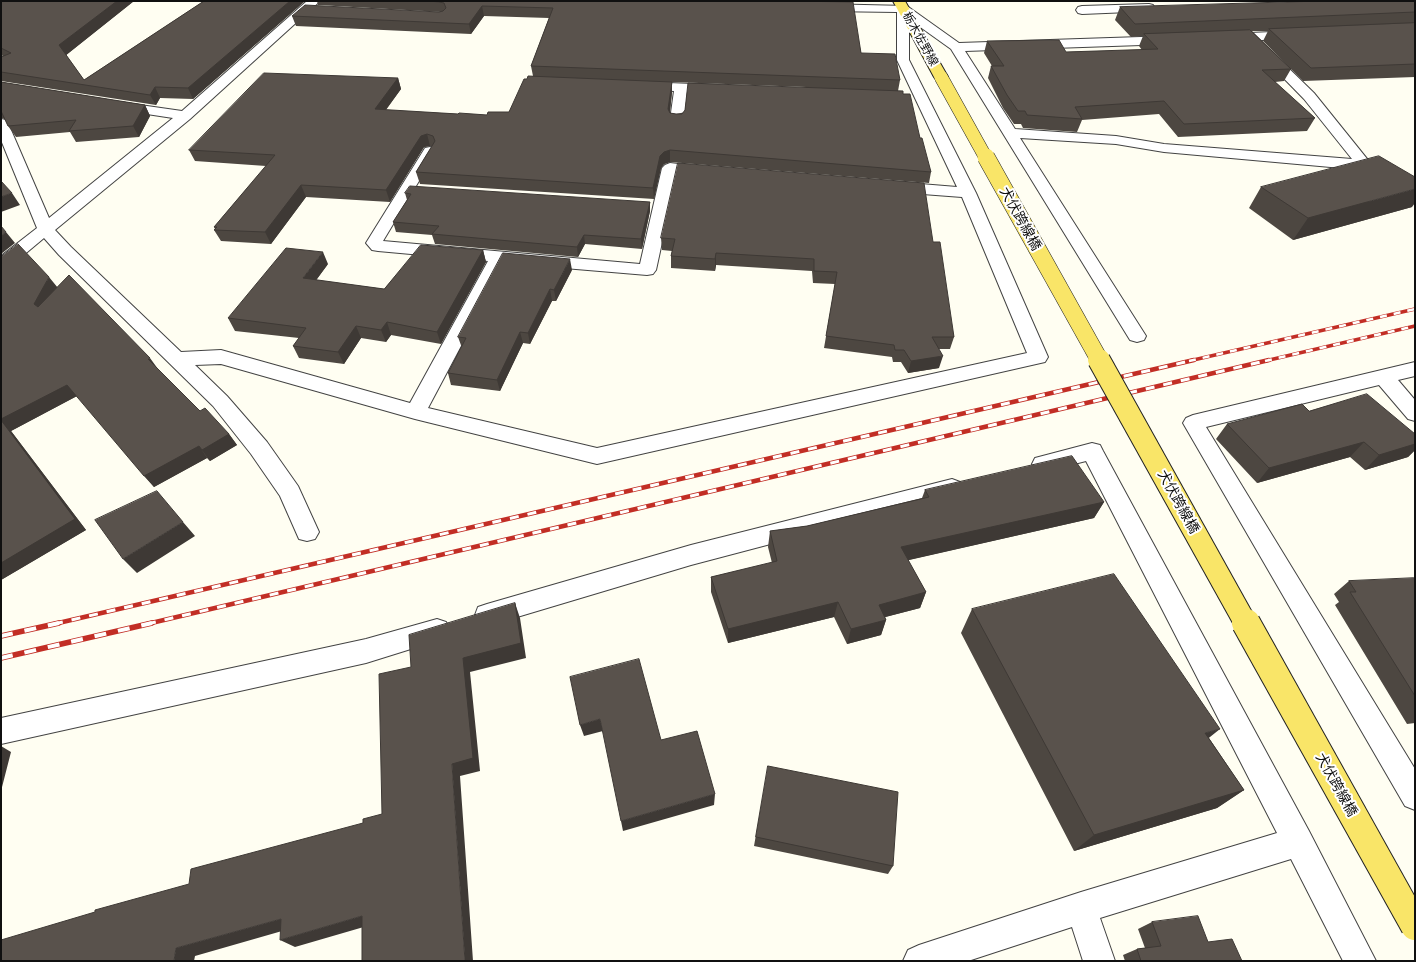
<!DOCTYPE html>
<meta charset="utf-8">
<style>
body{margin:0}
#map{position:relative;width:1416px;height:962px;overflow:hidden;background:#fffef2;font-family:"Noto Serif",serif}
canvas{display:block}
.frame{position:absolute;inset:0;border:2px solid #101010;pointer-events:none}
</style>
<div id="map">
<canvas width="1416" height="962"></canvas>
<div class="frame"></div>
</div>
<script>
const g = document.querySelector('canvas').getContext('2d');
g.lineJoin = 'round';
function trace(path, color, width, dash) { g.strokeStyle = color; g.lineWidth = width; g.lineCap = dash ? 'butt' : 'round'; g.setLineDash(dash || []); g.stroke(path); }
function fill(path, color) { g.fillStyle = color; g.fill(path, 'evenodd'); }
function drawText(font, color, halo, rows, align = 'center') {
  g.font = font + ' "Noto Serif","Noto Sans JP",serif'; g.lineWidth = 4; g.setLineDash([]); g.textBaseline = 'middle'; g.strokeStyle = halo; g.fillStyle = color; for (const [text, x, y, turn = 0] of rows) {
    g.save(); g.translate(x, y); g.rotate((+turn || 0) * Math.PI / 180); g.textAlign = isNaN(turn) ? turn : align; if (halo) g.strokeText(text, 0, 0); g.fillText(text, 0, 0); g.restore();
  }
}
const street = new Path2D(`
 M307,1H320L190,119L55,230L71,247L181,352L221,350L410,403L488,261L378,251L372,250L366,243L425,148L430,147L435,148L437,151L383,241L640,264L662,168L665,165L670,163L711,168L714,171L711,174L706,176L677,173L656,270L653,274L647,275L505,263L428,408L597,448L1027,353L962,197L896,192L890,190L888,187L890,184L896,182L957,187L897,60V12L825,11L821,10L819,7L821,4L907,6L959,43L1171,36L1175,37L1177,40L1175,43L1171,44L965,51L1015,129L1116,136L1164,144L1352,159L1304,99L1260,54L1261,51H1271L1314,93L1372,165L1369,168L1364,170L1164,152L1116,144L1020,138L1146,336L1144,340L1137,342L1130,340L951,49L909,19V60L976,193L1048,357L1045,362L597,464L415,419L221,364L195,365L227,396L267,442L298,486L319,532L315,539L307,541L299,539L280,496L251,454L213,406L59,255L44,238L7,269L1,270V256L37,228L1,140V119L6,120L8,123L49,218L173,118L114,109L112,106L114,103L119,102L182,111Z
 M1149,4L1153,5L1155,8L1153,11L1082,14L1078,13L1076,10L1078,7L1082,6Z
 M1295,31L1299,32L1301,35L1299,38L1227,42L1223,41L1221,38L1223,35L1227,34Z
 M643,82L718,85L723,86L725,89L723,92L718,93L687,92L684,120L682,123L677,124L672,123L670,120L674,91L638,89L636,86L638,83Z
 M1415,362V376L1398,380L1415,400V421L1408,419L1379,385L1206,427L1415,769V810L1405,806L1183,423L1186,418L1193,415Z
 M1092,443L1100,445L1103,451L1309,831L1376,961H1343L1291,859L1100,918L1115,961H1083L1072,927L968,961H903L908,950L919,945L1081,892L1277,833L1086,461L1043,472L1035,470L1032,464L1035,458Z
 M952,479L960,482L963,488L960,494L691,565L487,626L478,623L475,615L478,607L487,604L691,545Z
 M437,619L446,622L450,630L446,638L366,663L1,744V718L366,639Z`);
const primary = new Path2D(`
 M893,1H905L948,77L946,80H936L934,77Z`);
const railFar2 = new Path2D(`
 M1189,361L1415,309
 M1265,361L1415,326`);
const railFar1 = new Path2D(`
 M54,624L1194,360
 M147,624L1269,360`);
const rail = new Path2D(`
 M1,636L59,623
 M1,658L152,623`);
const primaryBridgeFar3 = new Path2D(`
 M941,77L986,158`);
const primaryBridgeFar2 = new Path2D(`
 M986,157L1100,361`);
const primaryBridgeFar1 = new Path2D(`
 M1099,360L1246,624`);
const primaryBridge = new Path2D(`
 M1246,623L1415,926`);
const wall = new Path2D(`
 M1,1H134L66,55L84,80L204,1H305L193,99L160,98L156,105L1,81V57L3,56L1,55Z
 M317,1H791L850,2L818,1H851L861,53L900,80L898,91L903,94L920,138L931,172L929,183L670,162L664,164L661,168L654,199L420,184L416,172L432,146H430L424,147L390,202L306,197L271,244L221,241L214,230L215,229L214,227L266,166L195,161L189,150L398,78L401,89L386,110L458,114L487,115L509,112L527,79L533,76L531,66L549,18L484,16L471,34L296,26L292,16L439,12H442L318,5ZM672,82L806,87L676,114L670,113V112L672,92Z
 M1415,1V77L1303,81L1263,41L1268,31H1252L1291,69L1284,81L1275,82L1315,118L1307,131L1178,137L1159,114L1082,120L1077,132L1023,128L1021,124H1014L1003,108L988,78L991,66H992L984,53L987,41L1066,52L1142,50L1139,46L1143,36L1131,37L1115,20L1120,7Z
 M1,82L145,105L150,116L139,137L76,142L70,132L16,137L8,126L5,119L1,118Z
 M1261,187L1412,207L1293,240L1249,208Z
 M405,193L650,202V211L642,249L585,244L578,257L435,244L432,235L396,232L393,222L407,200Z
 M661,238L933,242L954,337L950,349H939V368L908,373L901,362H893L892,357L824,348L835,284L813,283L812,271L716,265L715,271L671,268V256L672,251L662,250Z
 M483,250L486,262L441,344L391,335L386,342L361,338L344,364L299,358L293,346L299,338L235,331L228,318L328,264L316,280L384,289Z
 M1,257L57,288L158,369L200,411L229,434L237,445L210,461L207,458L154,487L77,396L11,431L86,530L1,580Z
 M572,270L556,301H552L530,344L523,343L500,391L451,385L448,373L462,348L458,337Z
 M1309,411L1415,434V450L1408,457L1365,470L1350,457L1257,483L1216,439L1227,424Z
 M925,490L1104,502L1094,518L908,560L926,592L920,608L885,617L886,620L881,635L847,644L834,617L728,643L711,592V577L772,563L768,547L770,531L807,526L922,498Z
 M1415,579V723L1407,724L1335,605L1339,602L1334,594L1349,581Z
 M972,609L1209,738L1244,790L1217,808L1074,851L961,633Z
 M768,766L893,866L888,874L754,846Z
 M1152,922L1208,942L1242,961H1125L1123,955L1137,949L1145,948L1138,929Z`);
const shadedWall = new Path2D(`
 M117,1H134L65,56L59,45Z
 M290,1H305L193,99L188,88Z
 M482,6L484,16L471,34L469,24Z
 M398,78L401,89L378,120L375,109Z
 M672,82V92L669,120L668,109Z
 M155,87L160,98L156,105L150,95Z
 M145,105L150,116L139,137L133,126Z
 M427,134L430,146L424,147L390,202L386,190L421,136Z
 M670,150V162L664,164L661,168L654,199L653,188L660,156L664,152Z
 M301,185L306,197L271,244L265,232Z
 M1415,189V203L1412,207L1293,240L1308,218Z
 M12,193L20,205L1,212V197Z
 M650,202V211L642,249L641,239Z
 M6,232L15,243L1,254V236Z
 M584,235L585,244L578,257L577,247Z
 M483,250L486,262L441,344L437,332Z
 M323,252L328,264L309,290L303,278Z
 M716,253V265L715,271V259Z
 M570,259L572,270L556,301L554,290Z
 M49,277L58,288L43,315L34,304Z
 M550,289L552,301L530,344L528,333Z
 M387,322L391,335L386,342L381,330Z
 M356,326L361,338L344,364L338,352Z
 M520,332L523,343L500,391L497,380Z
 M943,356L939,368L908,373L911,361Z
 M150,358L158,369L148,359Z
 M67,385L77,396L11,431L86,530L1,580V419Z
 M229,434L237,445L210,461L202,450Z
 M1364,442L1350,457L1257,483L1269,468Z
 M1415,444V450L1408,457L1365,470L1379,455Z
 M199,446L207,458L154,487L144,476Z
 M1104,502L1094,518L896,563L901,547Z
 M183,522L195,536L137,573L123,559Z
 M926,592L920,608L874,620L879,605Z
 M838,602L834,617L728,643V629Z
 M515,603L520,618L526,658L470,672L480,771L460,776L473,961H465L452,764L463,658Z
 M886,620L881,635L847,644L851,629Z
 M600,719L603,731L584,736L580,725Z
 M1220,729L1195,749L1205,733Z
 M1,746L11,752L1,791Z
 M1244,790L1217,808L1074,851L1094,835Z
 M715,794L714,805L623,831L621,821Z
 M362,916L374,924L295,947L280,940Z
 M281,919L296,927L195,956L194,961H174L176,948Z`);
const building = new Path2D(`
 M1,1H117L59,45L84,80L204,1H290L188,88L155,87L150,95L1,72V57L11,53L1,48Z
 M429,1H791L853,2L861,53L895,54L900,80L531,66L553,8L482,6L469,24L292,16L305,5L439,12L443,11L446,8L444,3L439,2Z
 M1321,1H1415V12L1135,24L1120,7Z
 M1415,23V64L1311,68L1269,29Z
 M1250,30L1291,69L1262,70L1315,118L1184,124L1164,101L1075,107L1082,119L1027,115L1025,111H1018L1007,95L991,66H1004L987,41L1059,40L1066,52L1158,49L1144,34Z
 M264,73L398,78L375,109L458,114L459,113L487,115L488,112H509L524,79H527L528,76L672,82L668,109L670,113L676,114H682L685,110L688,83L903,91V94H910L920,138H922L931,172L670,150L664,152L660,156L653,188L416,172L435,141L433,136L427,134L421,136L386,190L301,185L265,232L214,230L217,227H214L275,155L189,150Z
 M1,82L145,105L133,126L69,131L76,120L8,126L1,111Z
 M1379,156L1415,177V189L1308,218L1261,187Z
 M678,163L924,183L933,242H940L954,337H932L943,356L911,361L904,350H895L894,345L826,336L837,272L814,271V259L716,253L715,259L671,256L675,239L661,238Z
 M1,181L12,193L1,197Z
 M410,186L650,202L641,239L584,235L577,247L432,234L439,226L393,222L411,194L405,193Z
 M1,226L6,232L1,236Z
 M18,244L49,277L34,304L38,307L69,275L150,358L148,359L200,411L205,408L229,434L202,450L199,446L144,476L67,385L1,419V257Z
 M421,245L483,250L437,332L387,322L381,330L356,326L338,352L293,346L306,328L228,318L286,248L323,252L303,278L384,289Z
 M503,253L570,259L554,290L550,289L528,333L520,332L497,380L448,373L466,338L458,337Z
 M1367,394L1415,434V444L1379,455L1364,442L1269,468L1227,424L1302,404L1309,411Z
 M1,420L75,519L1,563Z
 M1072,456L1104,502L901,547L926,592L879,605L886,620L851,629L838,602L728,629L711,577L777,561L770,531L807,526L929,497L925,490Z
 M157,491L183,522L123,559L95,520Z
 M1114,574L1220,729L1205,733L1244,790L1094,835L972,609Z
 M1414,578L1415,579V696L1350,592H1356L1349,581Z
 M515,603L521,643L463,658L473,758L452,764L465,961H362V916L280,940L281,919L176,948L174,961H1V940L95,912V910L189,884L191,869L363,823V819L382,814L379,674L411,667L409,635Z
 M639,659L661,740L697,731L715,794L621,821L600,719L580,725L570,677Z
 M768,766L898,792L893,866L756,837Z
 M1198,916L1208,942L1232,939L1242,961H1141L1137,949L1161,946L1152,922Z`);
const farStreetnames = [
 ["栃木佐野線",920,39,61]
];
const streetNames = [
 ["犬伏跨線橋",1020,219,61],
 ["犬伏跨線橋",1178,502,61],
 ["犬伏跨線橋",1336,785,61]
];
trace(street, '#434343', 2);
trace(primary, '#212121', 2);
fill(street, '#fff');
fill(primary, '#f9e568');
trace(railFar2, '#c22e25', 3.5);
trace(railFar1, '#c22e25', 4.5);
trace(rail, '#c22e25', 5.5);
trace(railFar2, '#fff', 2.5, [7]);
trace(railFar1, '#fff', 3, [9]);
trace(rail, '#fff', 4, [12]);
trace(primaryBridgeFar3, '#212121', 14, []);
trace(primaryBridgeFar2, '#212121', 18, []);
trace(primaryBridgeFar1, '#212121', 24, []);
trace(primaryBridge, '#212121', 30, []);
trace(primaryBridgeFar3, '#f9e568', 13);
trace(primaryBridgeFar2, '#f9e568', 17);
trace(primaryBridgeFar1, '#f9e568', 22);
trace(primaryBridge, '#f9e568', 28);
fill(wall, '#4d4741');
fill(shadedWall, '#3e3935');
fill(building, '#59524c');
trace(building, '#3e3935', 1);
drawText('12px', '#101010', '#fff', farStreetnames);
drawText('14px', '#101010', '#fff', streetNames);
</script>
